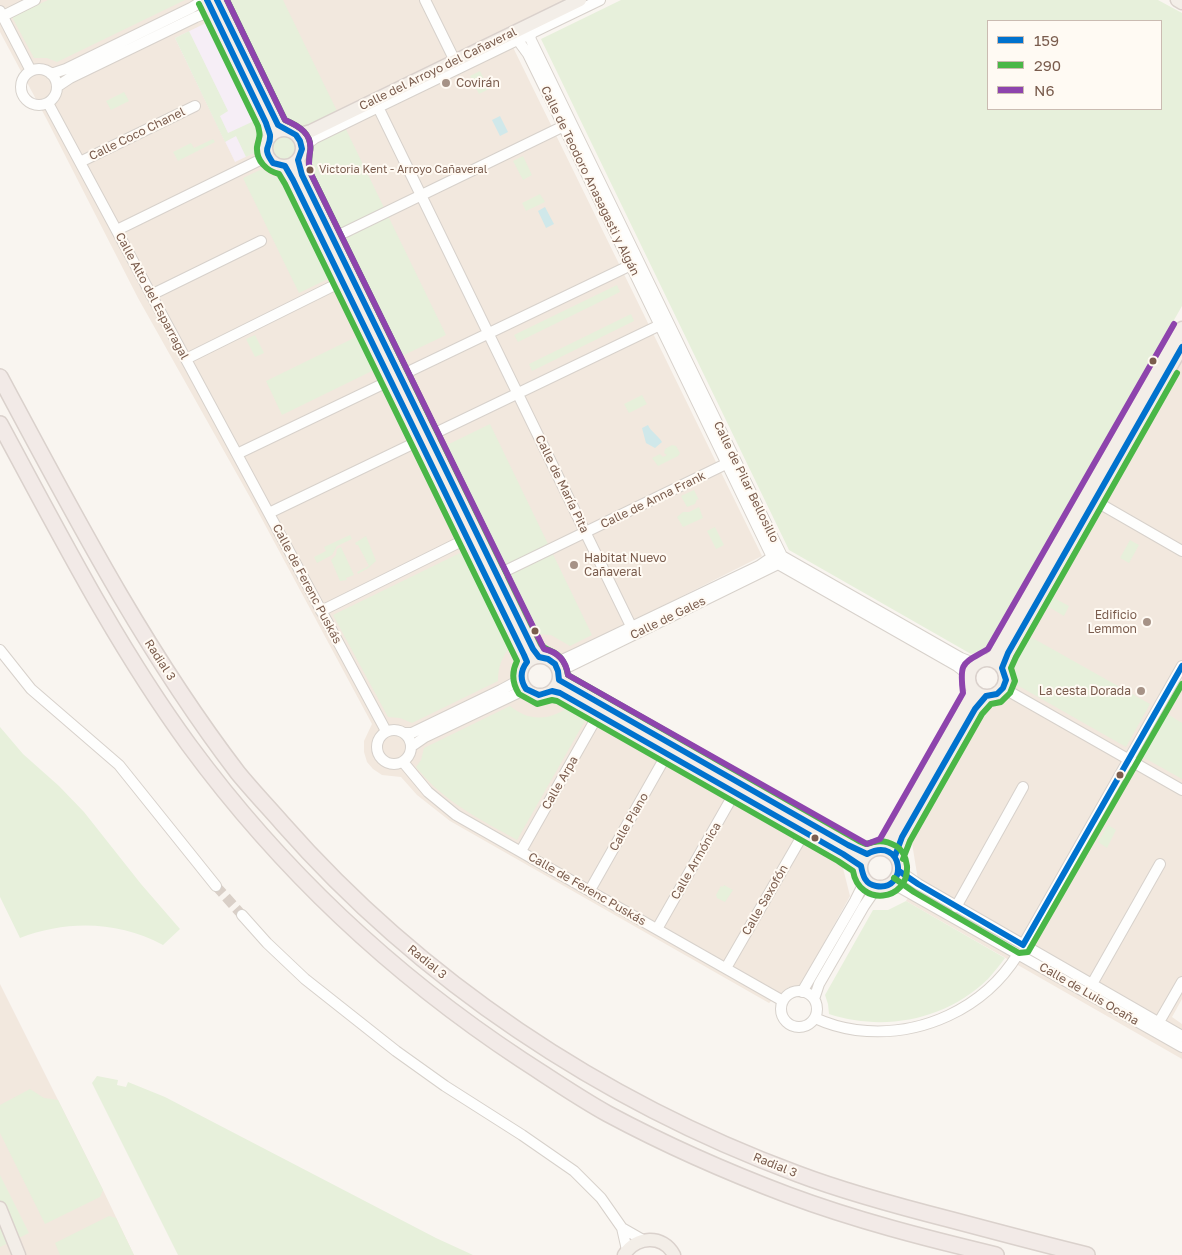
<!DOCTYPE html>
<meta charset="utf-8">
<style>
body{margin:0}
#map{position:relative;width:1182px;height:1255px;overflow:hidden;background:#f9f5f0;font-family:"Golos Text",sans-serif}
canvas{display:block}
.legend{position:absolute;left:987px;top:20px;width:175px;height:90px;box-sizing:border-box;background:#fffaf3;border:1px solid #cabbb1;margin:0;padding:6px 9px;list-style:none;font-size:15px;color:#7a5c4d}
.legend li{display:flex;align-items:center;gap:10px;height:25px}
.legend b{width:25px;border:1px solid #cabbb1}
</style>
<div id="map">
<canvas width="1182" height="1255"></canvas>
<ul class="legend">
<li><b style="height:6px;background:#0072ce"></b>159</li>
<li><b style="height:6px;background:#4ab747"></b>290</li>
<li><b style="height:6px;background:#8e44ad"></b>N6</li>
</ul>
</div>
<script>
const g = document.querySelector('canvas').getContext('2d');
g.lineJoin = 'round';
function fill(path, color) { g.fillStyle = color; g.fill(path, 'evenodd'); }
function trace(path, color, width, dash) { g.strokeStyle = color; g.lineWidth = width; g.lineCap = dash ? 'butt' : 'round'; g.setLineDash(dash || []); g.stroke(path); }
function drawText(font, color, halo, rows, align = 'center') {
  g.font = font + ' "Golos Text",sans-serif'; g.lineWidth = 4; g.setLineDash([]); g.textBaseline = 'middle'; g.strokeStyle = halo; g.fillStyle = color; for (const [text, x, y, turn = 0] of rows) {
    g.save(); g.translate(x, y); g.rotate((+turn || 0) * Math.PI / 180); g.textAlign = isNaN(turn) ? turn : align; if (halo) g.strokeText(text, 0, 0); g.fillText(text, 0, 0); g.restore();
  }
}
const residential = new Path2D(`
 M0,0H568L505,31L762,556L559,658L537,649L517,659L514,676L526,698H555L841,860L850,896L800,987H789L769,1003L450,821L417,795L401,777L382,775L373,769L367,762L364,752V741L372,724L256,508L138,298L46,118L0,32Z
 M1182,361V999L1172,1017L1182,1024V1059L906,901L918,880L911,837L986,710L1005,702L1014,685L1010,665Z
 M0,984L103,1190L134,1255H0Z`);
const education = new Path2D(`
 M206,23L259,132L254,142V153L235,162L175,38Z`);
const green = new Path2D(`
 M48,0H185L57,62L47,58H34L12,17Z
 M228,0H283L446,335L402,356L309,166L313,156L314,149L302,125L293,120L286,119Z
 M621,0H1158L1182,13V306L987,649L971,654L789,550L541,39ZM988,21H1161V109H988Z
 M189,31L228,111L220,116L228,133L254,121L259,132L254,142V153L246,157L236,136L225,142L175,38Z
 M480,71L489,89L479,94L470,76Z
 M124,92L129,101L111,110L106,101Z
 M272 149a12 12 0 1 1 24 0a12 12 0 1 1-24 0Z
 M213,139L215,142L178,161L173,152L191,143L194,148Z
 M523,156L532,175L523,180L513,161Z
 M262,169L272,176L282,179L330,278L299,293L243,178Z
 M540,194L545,202L526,211L522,203Z
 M617,285L620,292L518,342L514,335Z
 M631,314L634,321L532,371L529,364Z
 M255,335L264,353L255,357L246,339Z
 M358,336L374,370L282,415L266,381Z
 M642,395L647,404L629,413L624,404Z
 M490,424L592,635L570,646L551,635L536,634L445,446Z
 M672,445L676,446L680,453L678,456L658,466L652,458L660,454L663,457L667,455L664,453L665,449Z
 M694,490L699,500L697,499L695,504L687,507L681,496Z
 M699,507L703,518L683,527L677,517L683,512H689Z
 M715,527L724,545L716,549L707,531Z
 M350,535L352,539L337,546L332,555L317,563L314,557L326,551L324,547Z
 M366,536L376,561L368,568L358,574L357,572L369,566L358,545H356L355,543Z
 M1130,540L1139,545L1129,563L1120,558Z
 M341,547L354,575L346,578L347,580L340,581L331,560L336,555L337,549Z
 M462,552L510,647C501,658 498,668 498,681L412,723L400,718L388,717L333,615Z
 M1052,597L1069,606L1064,616L1047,606Z
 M1029,636L1150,704L1126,747L1017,685L1016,670L1013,663Z
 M510,706C528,721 548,721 567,708L586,719L517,840C480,819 444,802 416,767L421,760L424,748Z
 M1166,713L1182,723V779L1141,756Z
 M0,727L23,754L59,786L84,812L141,884L180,929L163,945C118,921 67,920 20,938L0,897Z
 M1108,825L1116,830L1107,848L1098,842Z
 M724,885L733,890L725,902L717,898L716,895L721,886L723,887Z
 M906,901L1005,958C1000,965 994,972 988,979C946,1020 884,1032 829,1014L828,1004L825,995L873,910H888Z
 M97,1076L118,1080L117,1085L126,1087L128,1082L165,1097L436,1238L473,1255H178L92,1083Z
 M30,1089L44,1098L58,1100L103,1190L100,1197L45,1224L0,1133V1105Z
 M0,1175L29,1233L0,1247Z
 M109,1216L116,1218L134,1255H60L55,1243Z`);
const water = new Path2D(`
 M500,116L508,132L500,136L492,120Z
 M545,207L554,224L546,228L538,211Z
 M648,425C651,432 658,435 662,442L655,448L646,443L642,428Z`);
const minorTunnel = new Path2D(`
 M216,886L242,915`);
const minor = new Path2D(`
 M425,0L455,61
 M0,11L31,71
 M3,16L35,0
 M532,33L530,38L782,556L961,658L976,664
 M517,39L528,54L556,111L772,557L778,564L957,666L970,676
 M21 87a18 18 0 1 1 36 0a18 18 0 1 1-36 0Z
 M51,74L66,69L191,8L204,0
 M58,86L70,78L196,17L212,11
 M48,103L386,731
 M378,107L631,626
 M302,148L315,138L364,114L600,0
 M80,162L195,106
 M117,230L268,156
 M333,238L568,124
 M151,295L261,241
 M186,359L343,281
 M237,454L631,265
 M1090,498L1182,551
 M269,513L660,325
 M497,575L732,461
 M321,611L468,538
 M0,650L31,689L119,765L216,886
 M553,661L562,660L575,654L759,566L772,557
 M559,674L566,668L778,564
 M1003,688L1182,790
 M377 747a17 17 0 1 1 34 0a17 17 0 1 1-34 0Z
 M406,733H412L501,690L514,683L521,676
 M412,746L425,737L526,689
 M403,762L428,792L456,815L783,1001
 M521,851L598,715
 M899,871L918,884L1182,1036
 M892,883L1182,1047
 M590,890L667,754
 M956,907L1023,787
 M242,915L267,943L305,979L396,1051L445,1086L522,1135L574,1171L601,1198L622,1228L627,1250
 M657,929L735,792
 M1023,945L1182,666
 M726,968L805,831
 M1092,984L1160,864
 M781 1009a18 18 0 1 1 36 0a18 18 0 1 1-36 0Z
 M802,992L855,901L865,881
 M814,999L819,984L864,906L877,887
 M815,1018C828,1024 842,1028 856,1030C920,1038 984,1009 1018,954
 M1159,1022L1182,982
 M622,1228L643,1240`);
const major = new Path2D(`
 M207,0L266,123L270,137
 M217,0L275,118L283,130
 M1177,0L1182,3
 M266 148a18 18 0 1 1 36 0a18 18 0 1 1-36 0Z
 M297,135L311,131L580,0
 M298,160L302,175L527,637L533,649L539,657
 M285,166L293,180L527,662
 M521 676a19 19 0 1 1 38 0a19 19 0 1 1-38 0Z
 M969 678a18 18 0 1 1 36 0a18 18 0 1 1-36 0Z
 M989,660L995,655L999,648L1182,328
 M1002,668L1008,653L1182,347
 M559,680L848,845L867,854
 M552,691L574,701L843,854L861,866
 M861 868a19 19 0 1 1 38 0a19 19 0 1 1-38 0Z
 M882,849L894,833L967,704L973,690
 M895,856L902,837L975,709L986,696
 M0,1208L19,1255
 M624,1255C636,1236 663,1234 674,1255`);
const highway = new Path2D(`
 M0,377C73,513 144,650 238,773C252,790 267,806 282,823C421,981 601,1101 798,1174C848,1193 901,1207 952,1220C997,1232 1042,1244 1087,1255
 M0,424C59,533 116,645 189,745C281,870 393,975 522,1060C550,1078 579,1098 608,1114C666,1145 727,1172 788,1195C855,1220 925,1238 996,1255`);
const bus1 = new Path2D(`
 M207,0L266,123C267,127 269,131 270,135C271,149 261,146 273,163L285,166L293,180L524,655L527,662C520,671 520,680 526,689L539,695L552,691L560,693L843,854L861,866C863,876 865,884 876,886C909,892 904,835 867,854L848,845L559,680L558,671L555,664L548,659L539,657L533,649L302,175L298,160L302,149L300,141L296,135L278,125L217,0
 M895,856L902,837L975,709L986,696L997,694L1003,688L1006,680L1002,668L1008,653L1182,347
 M899,871L918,884L1023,945L1182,666`);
const bus2 = new Path2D(`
 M199,4L258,126C261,138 259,136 257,147C256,161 267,171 279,174L285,184L516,659L517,661C511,673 512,683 519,694L537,704L552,700L557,701L838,861L853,871C859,907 909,902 907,866C906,858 903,850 896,846C889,842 881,840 874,842C873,842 867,844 866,844C862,843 856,839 852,837L568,675C566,664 561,655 551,651C546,649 544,649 541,644L310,172C308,164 309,160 310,152C313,134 299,126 285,120L227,0
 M903,859L910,841L982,714L991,704L1001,702L1010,693L1015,681L1011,668L1016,657L1177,373
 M894,878L914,892L1019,953L1028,952L1182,684`);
const bus3 = new Path2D(`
 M227,0L285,120C299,126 313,134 310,152C309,160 308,164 310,172L544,649C558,652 566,661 568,675L867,844L880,839L963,693C959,661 963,664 988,649L1174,324`);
const markers = [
 [446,83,5,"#a69286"],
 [310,170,4.5,"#7a5c4d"],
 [1153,361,4.5,"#7a5c4d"],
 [574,565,5,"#a69286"],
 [1147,622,5,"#a69286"],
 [535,631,4.5,"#7a5c4d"],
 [1141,691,5,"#a69286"],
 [1120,775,4.5,"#7a5c4d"],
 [815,838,4.5,"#7a5c4d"]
];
const busNames = [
 ["Victoria Kent - Arroyo Cañaveral",319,170]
];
const streetNames = [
 ["Calle del Arroyo del Cañaveral",438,69,-26],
 ["Calle Coco Chanel",137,134,-26],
 ["Calle de Teodoro Anasagasti y Algán",590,181,64],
 ["Calle Alto del Esparragal",152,296,62],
 ["Calle de Pilar Bellosillo",746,482,64],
 ["Calle de María Pita",562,484,64],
 ["Calle de Anna Frank",653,500,-26],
 ["Calle de Ferenc Puskás",307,584,62],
 ["Calle de Gales",668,618,-26],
 ["Radial 3",160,660,57],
 ["Calle Arpa",560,783,-60],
 ["Calle Piano",629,822,-60],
 ["Calle Armónica",696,861,-60],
 ["Calle de Ferenc Puskás",587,889,30],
 ["Calle Saxofón",765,900,-60],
 ["Radial 3",427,962,39],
 ["Calle de Luis Ocaña",1089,994,30],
 ["Radial 3",775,1165,22]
];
const poiNames = [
 ["Covirán",456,83],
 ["Habitat Nuevo",584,558],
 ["Cañaveral",584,572],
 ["Edificio",1137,615,"right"],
 ["Lemmon",1137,629,"right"],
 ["La cesta Dorada",1131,691,"right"]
];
fill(residential, '#f2e8de');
fill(education, '#f6eef6');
fill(green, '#e7f0db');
fill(water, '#d0e8ea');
trace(minorTunnel, '#d9cfc7', 10, [10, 5]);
trace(minor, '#d7d1cb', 12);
trace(major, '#dad1cc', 15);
trace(highway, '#dad1cc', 18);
trace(minor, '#fefefd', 10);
trace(major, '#f3eee8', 12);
trace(highway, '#f2eae7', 15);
trace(bus1, '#0072ce', 6);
trace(bus2, '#4ab747', 6);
trace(bus3, '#8e44ad', 6);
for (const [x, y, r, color] of markers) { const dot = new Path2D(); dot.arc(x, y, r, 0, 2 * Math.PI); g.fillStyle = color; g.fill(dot); trace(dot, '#fffaf3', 2); }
drawText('11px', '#7a5c4d', '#fffaf3', busNames, 'left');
drawText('12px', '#7a5c4d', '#fffaf3', streetNames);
drawText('12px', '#7a5c4d', '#fffaf3', poiNames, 'left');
</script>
